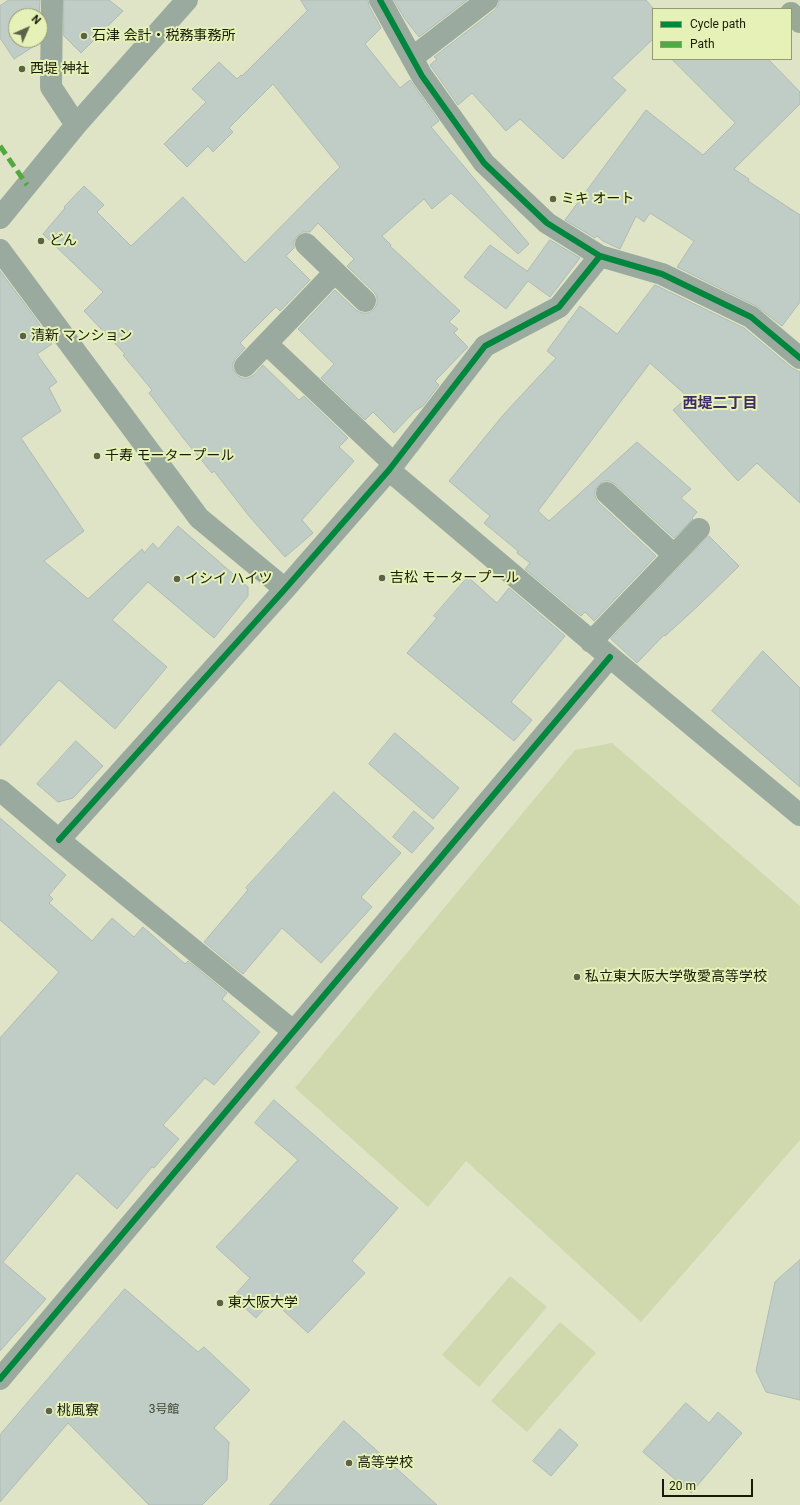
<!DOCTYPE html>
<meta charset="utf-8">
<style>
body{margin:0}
#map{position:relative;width:800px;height:1505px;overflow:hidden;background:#dee4c5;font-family:Roboto,sans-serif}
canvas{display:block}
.legend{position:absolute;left:652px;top:8px;width:140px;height:52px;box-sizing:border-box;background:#e6f1b8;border:1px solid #949b71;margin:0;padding:5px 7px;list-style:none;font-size:12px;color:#181b06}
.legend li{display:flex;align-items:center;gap:8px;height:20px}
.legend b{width:20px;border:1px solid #949b71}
.north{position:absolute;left:8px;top:8px;width:40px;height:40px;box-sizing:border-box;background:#e6f1b8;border:1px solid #949b71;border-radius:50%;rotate:45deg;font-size:11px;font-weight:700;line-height:16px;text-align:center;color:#181b06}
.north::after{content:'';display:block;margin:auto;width:14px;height:18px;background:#5d6149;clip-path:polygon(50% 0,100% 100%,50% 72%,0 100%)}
.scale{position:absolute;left:662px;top:1479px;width:91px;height:18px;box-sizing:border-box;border:2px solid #181b06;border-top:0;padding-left:5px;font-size:12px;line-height:14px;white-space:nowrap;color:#181b06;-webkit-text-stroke:3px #e6f1b8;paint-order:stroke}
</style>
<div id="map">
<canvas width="800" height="1505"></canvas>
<ul class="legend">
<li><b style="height:5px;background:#00873e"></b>Cycle path</li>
<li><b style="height:5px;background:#52a940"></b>Path</li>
</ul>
<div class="north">N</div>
<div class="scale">20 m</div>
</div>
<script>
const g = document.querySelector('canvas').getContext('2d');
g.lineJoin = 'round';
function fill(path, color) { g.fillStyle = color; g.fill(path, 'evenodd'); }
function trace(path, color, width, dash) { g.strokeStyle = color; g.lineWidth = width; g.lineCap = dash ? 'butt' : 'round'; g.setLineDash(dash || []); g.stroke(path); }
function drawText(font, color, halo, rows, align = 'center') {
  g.font = font + ' Roboto,"Noto Sans JP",sans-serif'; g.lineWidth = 4; g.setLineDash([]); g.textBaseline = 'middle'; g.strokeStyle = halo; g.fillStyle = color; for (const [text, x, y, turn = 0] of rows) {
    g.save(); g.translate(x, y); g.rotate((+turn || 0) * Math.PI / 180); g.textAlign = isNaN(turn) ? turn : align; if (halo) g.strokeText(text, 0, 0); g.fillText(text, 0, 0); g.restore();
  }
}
const green = new Path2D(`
 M612,743L800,906V1140L641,1322L466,1161L428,1207L295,1088L575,750Z
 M510,1276L547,1307L479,1387L442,1355Z
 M560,1322L596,1353L527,1432L491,1401Z`);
const building = new Path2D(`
 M9,0H40L39,16H16V40H39V43L14,59L0,38V6Z
 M64,0H109L123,11L81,53L64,36Z
 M301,0H368L369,6L381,28L365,44L400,88L410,80L439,121L431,127L529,244L518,254L451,193L432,209L424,199L382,236L391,245L390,246L460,311L449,322L458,329L454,333L468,347L435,381L439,385L423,406L415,411L394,433L373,412L365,420L321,378L334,364L298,329L335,290L356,310L362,313H369L374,309L377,304V297L374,292L347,266L354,259L318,223L310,232H303L297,236L294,241V248L286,256L310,280L280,311L276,307L240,343L245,348L236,358L233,363V369L237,375L242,378H248L254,375L263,365L299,400L304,396L348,438L339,447L354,461L302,520L313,533L285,557L249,516L214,471L212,473L184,439L149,393L152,390L123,355L125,354L84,311L103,292L43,234L65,208L64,207L84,186L104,205L97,212L131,246L183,197L245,263L340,167L273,84L229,128L233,132L213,152L208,146L187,167L164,144L206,102L192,89L219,62L237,79L241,75L242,76L307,11Z
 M394,0H467L419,37L405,19Z
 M499,0H646L653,8V39L612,78L626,90L563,159L520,119L506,131L472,93L458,105L430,65L437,59L434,57L495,10L498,5Z
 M672,59H768L800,92V104L734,169L749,179L748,181L800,215V302L782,326L756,306L677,267L694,241L650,213L644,222L636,216L620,249L603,241L597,236L595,238L565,220L646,110L703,155L735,123Z
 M550,240L580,258L550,297L528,281L506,309L464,277L490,245L527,271Z
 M0,271L36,319L52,344L37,354L57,382L49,388L61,411L21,438L84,531L44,561L88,599L142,549L144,553L153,543L158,549L178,526L248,587V596L214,638L148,582L112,620L167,667L115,729L59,680L0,746Z
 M655,285L744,328L792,368L800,372V503L757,463L738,481L673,410L688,397L650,363L538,511L549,521L637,442L691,489L681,498L697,512L692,518L693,519L674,538L615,484L609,481H604L598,485L595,491V496L598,502L656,556L594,621L585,612L581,616L525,569L530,563L517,553L518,551L484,523L490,516L449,481L504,414L556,358L547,351L580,306L617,334Z
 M709,536L739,566L698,606L665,636L664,635L637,663L611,639Z
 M468,577L497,603L509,588L565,636L511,702L532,720L514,741L407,653L437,618L434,616Z
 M763,651L800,688V787L712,711Z
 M395,733L459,788L433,819L369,764Z
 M76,741L103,766L73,798L58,802L37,784Z
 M334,792L401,853L361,897L372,907L321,963L282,928L243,974L204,942L248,890L246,888Z
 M414,811L434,828L412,853L393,837Z
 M0,818L66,875L49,895L53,899L49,903L92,941L112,918L134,937L143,927L185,964L188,961L227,993L222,999L260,1032L214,1085L205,1078L163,1125L179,1139L154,1168L152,1167L117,1209L77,1173L3,1262L46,1299L0,1351V1038L59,972L0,920Z
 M274,1100L398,1208L352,1261L365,1273L308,1333L272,1300L256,1318L233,1297L250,1278L216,1247L298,1160L255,1123Z
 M800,1260V1400L766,1392L756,1371L775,1282Z
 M125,1289L198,1352L204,1347L250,1390L214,1428L229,1442L227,1480L202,1505H149L68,1423L0,1502V1435Z
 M686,1403L709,1423L718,1412L742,1433L691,1493L643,1452Z
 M344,1421L437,1505H270Z
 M560,1429L578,1445L551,1476L533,1461Z`);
const minor = new Path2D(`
 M52,0L51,87L76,125
 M380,0L422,76L484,163L547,223L600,256L662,274L751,317L800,358
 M412,58L487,0
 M0,218L76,125L187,0
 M306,244L365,301
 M0,250L199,518L285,589
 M267,344L394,464
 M245,366L335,272
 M389,470L610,657L800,815
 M607,493L674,555
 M591,642L699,529
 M0,790L59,840L293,1031
 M59,840L285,589L389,470L485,346L559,307L600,256
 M0,1379L610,657`);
const highway = new Path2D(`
 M791,13L800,22`);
const quiet = new Path2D(`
 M0,146L27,185`);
const cycleway = new Path2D(`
 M380,0L422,76L484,163L547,223L600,256L662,274L751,317L800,358
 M59,840L285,589L389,470L485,346L559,307L600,256
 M0,1379L610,657`);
const markers = [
 [84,36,4,"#5d6149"],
 [22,69,4,"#5d6149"],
 [553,199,4,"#5d6149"],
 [41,241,4,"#5d6149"],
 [23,336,4,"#5d6149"],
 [97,456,4,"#5d6149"],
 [382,578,4,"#5d6149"],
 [177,579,4,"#5d6149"],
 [577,977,4,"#5d6149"],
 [220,1303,4,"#5d6149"],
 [49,1411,4,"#5d6149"],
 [349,1463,4,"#5d6149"]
];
const numberNames = [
 ["3号館",164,1410]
];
const poiNames = [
 ["石津 会計・税務事務所",92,36],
 ["西堤 神社",30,69],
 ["ミキ オート",561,199],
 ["どん",49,241],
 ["清新 マンション",31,336],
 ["千寿 モータープール",105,456],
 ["吉松 モータープール",390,578],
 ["イシイ ハイツ",185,579],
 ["私立東大阪大学敬愛高等学校",585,977],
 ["東大阪大学",228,1303],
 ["桃風寮",57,1411],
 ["高等学校",357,1463]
];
const neighbourhoodNames = [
 ["西堤二丁目",720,404]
];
fill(green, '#d0d8ae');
fill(building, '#c0cdc6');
trace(building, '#afbbb4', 1);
trace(minor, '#9aaa9e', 22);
trace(highway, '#9aa896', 22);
trace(quiet, '#52a940', 5, [10, 5]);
trace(cycleway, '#00873e', 6);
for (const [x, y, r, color] of markers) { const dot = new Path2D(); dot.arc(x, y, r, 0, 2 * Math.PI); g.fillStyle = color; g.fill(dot); trace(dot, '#e6f1b8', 1.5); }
drawText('12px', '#424836', null, numberNames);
drawText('14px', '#181b06', '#e6f1b8', poiNames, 'left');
drawText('bold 15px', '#3f2b66', '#e6f1b8', neighbourhoodNames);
</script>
